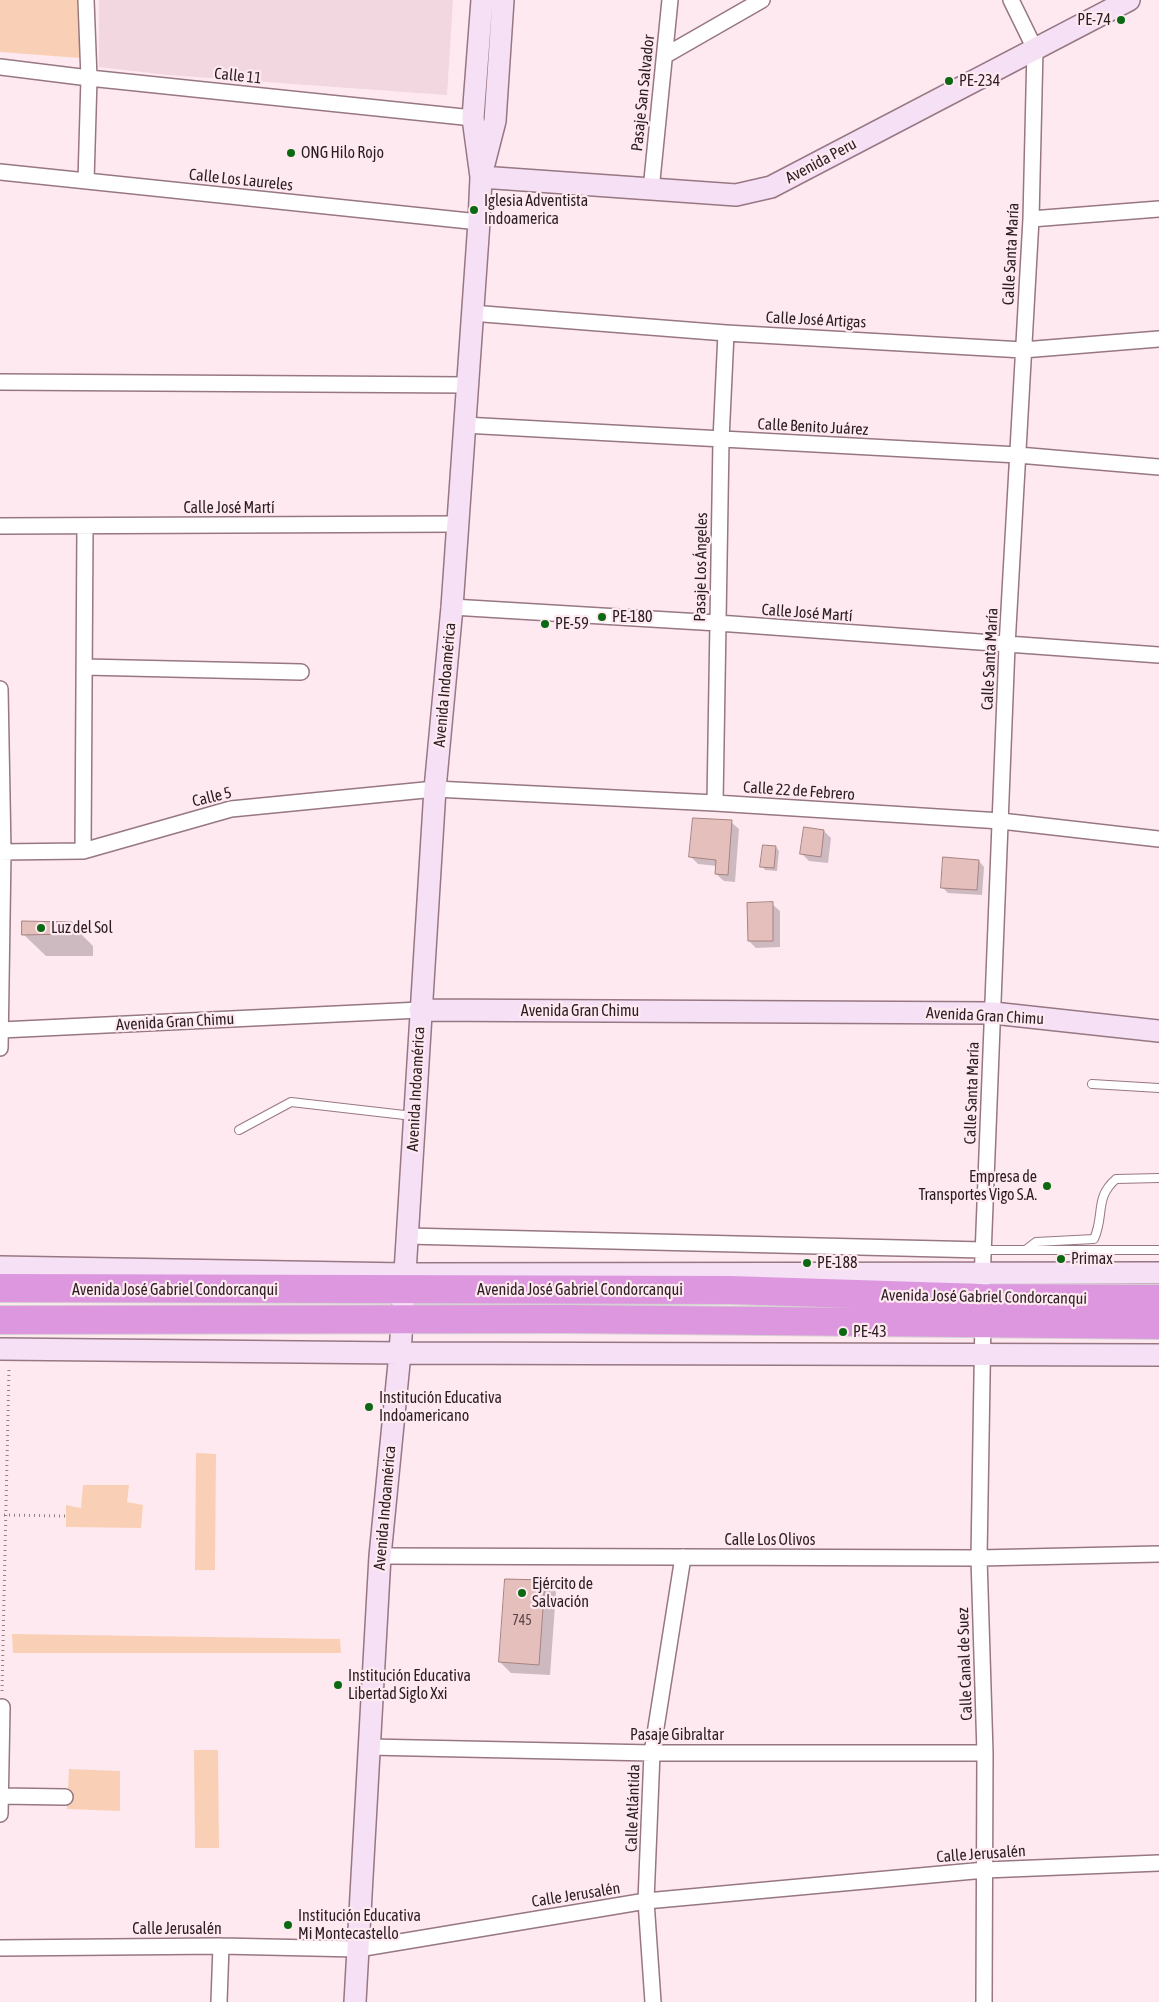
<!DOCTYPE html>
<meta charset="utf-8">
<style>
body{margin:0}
canvas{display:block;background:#ffe9f0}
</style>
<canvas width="1159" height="2002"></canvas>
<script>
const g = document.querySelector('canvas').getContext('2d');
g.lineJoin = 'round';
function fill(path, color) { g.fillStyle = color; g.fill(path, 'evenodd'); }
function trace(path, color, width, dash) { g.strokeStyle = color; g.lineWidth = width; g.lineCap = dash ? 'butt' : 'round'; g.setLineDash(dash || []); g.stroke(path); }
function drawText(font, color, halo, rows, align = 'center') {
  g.font = font + ' "Asap Condensed",sans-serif'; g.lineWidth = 4.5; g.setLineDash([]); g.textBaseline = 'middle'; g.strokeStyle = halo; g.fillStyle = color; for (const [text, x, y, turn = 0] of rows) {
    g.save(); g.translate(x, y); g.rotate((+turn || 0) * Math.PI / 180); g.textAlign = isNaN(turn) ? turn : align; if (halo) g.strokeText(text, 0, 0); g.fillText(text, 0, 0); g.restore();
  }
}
const built = new Path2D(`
 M99,0H453L447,95L168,75L99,67Z`);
const green = new Path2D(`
 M0,0H77L80,58L0,52Z
 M196,1453L216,1454L215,1570H195Z
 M83,1485H129L127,1502L143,1505L141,1528L66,1527V1505L81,1508Z
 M12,1634L340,1639L341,1653H13Z
 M194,1750H218L219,1848H195Z
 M69,1769L120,1771V1811L67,1809Z`);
const shadow = new Path2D(`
 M731,822L739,829L735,882L724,881L716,874L717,866L698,864L691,857Z
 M824,831L831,838L828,863L809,861L802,854Z
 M776,847L779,851L777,871L765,870L762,866Z
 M979,861L984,867L982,895L948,893L942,887Z
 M772,904L780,911V947L756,948L749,941Z
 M71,924L93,946V956H46L23,934Z
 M544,1581L556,1592L550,1675L511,1673L500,1662Z`);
const building = new Path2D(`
 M693,818L732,820L728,875L715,874L716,860L689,857Z
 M804,827L824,830L821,857L800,854Z
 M763,845L776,846L774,868L760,867Z
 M943,857L979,860L977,890L941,888Z
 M773,902V941H748L747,903Z
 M22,921L72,922L71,934L22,935Z
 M505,1579L545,1580L539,1665L499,1662Z`);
const path = new Path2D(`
 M4,1515L65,1516
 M2,1691L9,1368`);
const lane = new Path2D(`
 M1092,1084L1159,1088
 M239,1130L291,1102L413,1116
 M1027,1249L1036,1242L1094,1239C1105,1215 1094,1198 1116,1179L1159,1178
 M983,1250H1159`);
const street = new Path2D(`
 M666,55L762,0
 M0,67L89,78L473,118
 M0,172L479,222
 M86,181L89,78L86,0
 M651,190L670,0
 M1031,219L1159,209
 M471,313L726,333L1023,350L1159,339
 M0,382L467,385
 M464,425L1018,455L1159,467
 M0,526L457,524
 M452,607L718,623L1159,655
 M85,667L301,672
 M0,689L3,852L0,1048
 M715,803L721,440L726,333
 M83,851L85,526
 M0,852L83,851L231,809L435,789L715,803L1001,821L1159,839
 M1,1030L420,1010
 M407,1236L983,1250
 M982,1281L1007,646L1031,219L1035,49L1011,0
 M983,1317L979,1558L985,1753L984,2002
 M380,1556L979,1558L1159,1554
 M369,1747L652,1753H985
 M1,1796L65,1797
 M0,1814L2,1707
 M0,1948L221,1946L358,1949L646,1901L985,1870L1159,1863
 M219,2002L221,1946
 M653,2002L646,1901L652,1753L683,1557`);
const secondary = new Path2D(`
 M484,164L495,121L503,0
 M481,177L736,195L771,187L1129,0
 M420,1010L993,1013L1159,1031
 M0,1267L405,1274L1159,1273
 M0,1349L400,1353L1159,1355
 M355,2002L380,1556L400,1353L435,789L452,607L479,222L481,177L473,118L482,0`);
const highway = new Path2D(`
 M0,1288L730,1290L982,1298L1159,1299
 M0,1320L566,1319L1159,1325`);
const markers = [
 [1121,20,5,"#0c6913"],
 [949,81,5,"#0c6913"],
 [291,153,5,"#0c6913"],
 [474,210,5,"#0c6913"],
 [602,617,5,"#0c6913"],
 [545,624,5,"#0c6913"],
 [41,928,5,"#0c6913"],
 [1047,1186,5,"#0c6913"],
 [1061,1259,5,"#0c6913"],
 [807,1263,5,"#0c6913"],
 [843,1332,5,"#0c6913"],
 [369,1407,5,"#0c6913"],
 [522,1593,5,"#0c6913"],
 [338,1685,5,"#0c6913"],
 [288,1925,5,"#0c6913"]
];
const numberNames = [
 ["745",522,1621]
];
const poiNames = [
 ["PE-74",1111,20,"right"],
 ["PE-234",959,81],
 ["ONG Hilo Rojo",301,153],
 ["Iglesia Adventista",484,201],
 ["Indoamerica",484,219],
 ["PE-180",612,617],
 ["PE-59",555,624],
 ["Luz del Sol",51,928],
 ["Empresa de",1037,1177,"right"],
 ["Transportes Vigo S.A.",1037,1195,"right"],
 ["Primax",1071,1259],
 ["PE-188",817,1263],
 ["PE-43",853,1332],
 ["Institución Educativa",379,1398],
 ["Indoamericano",379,1416],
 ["Ejército de",532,1584],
 ["Salvación",532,1602],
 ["Institución Educativa",348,1676],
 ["Libertad Siglo Xxi",348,1694],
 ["Institución Educativa",298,1916],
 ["Mi Montecastello",298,1934]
];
const streetNames = [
 ["Calle 11",238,76,6],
 ["Pasaje San Salvador",643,93,-84],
 ["Avenida Peru",821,161,-28],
 ["Calle Los Laureles",241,180,6],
 ["Calle Santa María",1011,254,-87],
 ["Calle José Artigas",816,320,3],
 ["Calle Benito Juárez",813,427,3],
 ["Calle José Martí",229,508],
 ["Pasaje Los Ángeles",701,567,-89],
 ["Calle José Martí",807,613,4],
 ["Calle Santa María",990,659,-87],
 ["Avenida Indoamérica",445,685,-85],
 ["Calle 22 de Febrero",799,791,4],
 ["Calle 5",212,797,-14],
 ["Avenida Gran Chimu",580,1011],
 ["Avenida Gran Chimu",985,1016,3],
 ["Avenida Gran Chimu",175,1022,-3],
 ["Avenida Indoamérica",416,1089,-87],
 ["Calle Santa María",972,1093,-88],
 ["Avenida José Gabriel Condorcanqui",175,1290],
 ["Avenida José Gabriel Condorcanqui",580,1290],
 ["Avenida José Gabriel Condorcanqui",984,1297,1],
 ["Avenida Indoamérica",385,1508,-85],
 ["Calle Los Olivos",770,1540],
 ["Calle Canal de Suez",965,1664,-92],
 ["Pasaje Gibraltar",677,1735],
 ["Calle Atlántida",633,1808,-88],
 ["Calle Jerusalén",981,1854,-4],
 ["Calle Jerusalén",576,1895,-9],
 ["Calle Jerusalén",177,1929]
];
fill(built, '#f2d7e0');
fill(green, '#f9d0b5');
fill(shadow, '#0003');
fill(building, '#e5bfbb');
trace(building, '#a68380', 1);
trace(lane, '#977782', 10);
trace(street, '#977782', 18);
trace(secondary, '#977782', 24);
trace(highway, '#d5d2d3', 30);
trace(path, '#928086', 3, [1, 4]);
trace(lane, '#fff', 8);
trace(street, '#fff', 15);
trace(secondary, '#f5e0f5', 21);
trace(highway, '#dd97df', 28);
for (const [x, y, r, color] of markers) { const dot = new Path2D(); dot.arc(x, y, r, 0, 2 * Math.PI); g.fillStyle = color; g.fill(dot); trace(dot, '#ffe9f0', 2); }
drawText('14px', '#5a4649', null, numberNames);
drawText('16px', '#2b1e23', '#ffe9f0', poiNames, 'left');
drawText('16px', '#2b1e23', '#ffe9f0', streetNames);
</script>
